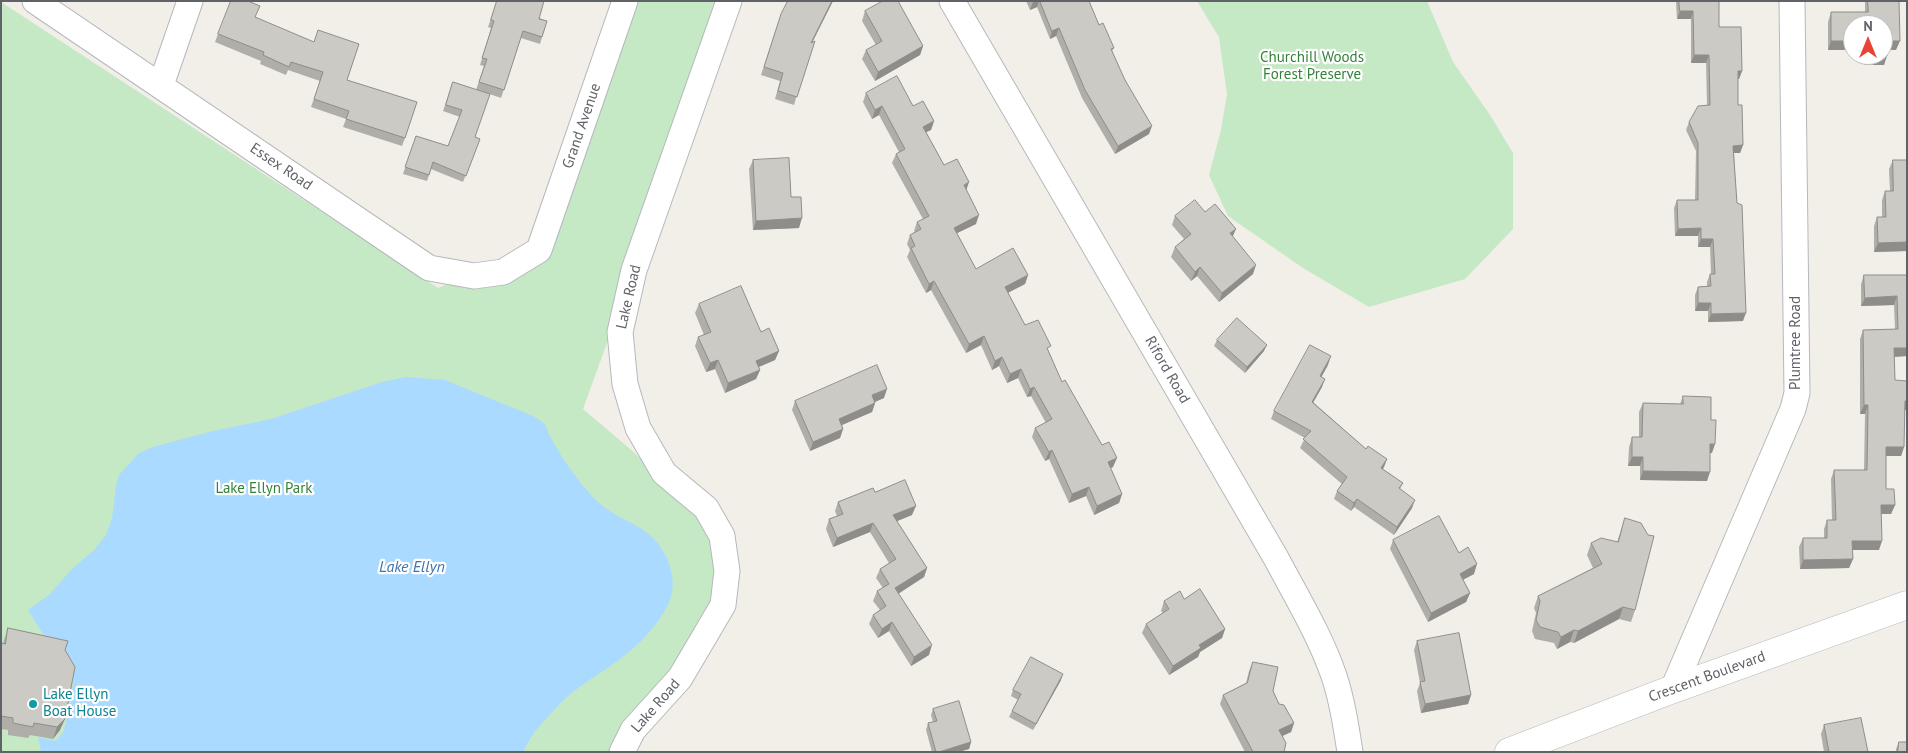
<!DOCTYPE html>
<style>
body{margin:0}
#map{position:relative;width:1908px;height:753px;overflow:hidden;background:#f1efe8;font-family:"PT Sans",sans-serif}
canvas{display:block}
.frame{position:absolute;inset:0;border:2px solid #5f6368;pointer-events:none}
.north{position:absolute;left:1843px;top:15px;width:50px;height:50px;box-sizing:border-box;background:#fff;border:1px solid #bfc1c3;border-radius:50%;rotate:0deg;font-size:14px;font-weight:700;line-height:20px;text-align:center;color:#5f6368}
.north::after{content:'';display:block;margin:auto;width:18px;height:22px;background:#ea4335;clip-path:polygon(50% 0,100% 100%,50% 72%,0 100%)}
</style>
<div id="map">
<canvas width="1908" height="753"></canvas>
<div class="frame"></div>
<div class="north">N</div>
</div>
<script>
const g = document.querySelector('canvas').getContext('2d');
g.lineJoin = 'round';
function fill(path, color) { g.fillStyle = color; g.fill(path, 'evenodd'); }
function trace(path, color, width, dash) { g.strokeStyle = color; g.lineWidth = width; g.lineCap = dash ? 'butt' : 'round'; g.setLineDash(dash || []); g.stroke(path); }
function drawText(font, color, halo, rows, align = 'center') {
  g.font = font + ' "PT Sans",sans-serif'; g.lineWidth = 4.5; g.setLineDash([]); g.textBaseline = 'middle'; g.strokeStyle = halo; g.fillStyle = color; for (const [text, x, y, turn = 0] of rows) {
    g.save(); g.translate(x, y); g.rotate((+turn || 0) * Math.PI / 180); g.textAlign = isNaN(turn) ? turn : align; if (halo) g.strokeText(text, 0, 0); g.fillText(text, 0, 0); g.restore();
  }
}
const green = new Path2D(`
 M616,1H731L583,409L636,454L668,489L695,512L710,536L716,562V589L698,629L625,737L618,752H1V2L438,288L495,265L534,240Z
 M1197,1H1427L1453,62L1490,115L1513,153V229L1465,279L1369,307L1303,268L1228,216L1209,175L1221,130L1227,94L1219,37Z`);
const water = new Path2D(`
 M406,377L445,380L533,416L545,424C552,446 581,486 598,502C613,516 634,522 650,535C665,548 676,573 672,593C669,609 653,629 641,641C621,661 597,674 574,691C563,699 554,710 545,720C536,730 528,739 524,752H41L38,737L56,741L64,731L74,679L64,662L67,653L53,650L28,610L49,595L71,570L94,550L106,535L112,519L116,486L119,475L139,453L153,447L209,432L271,419L382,382Z`);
const street = new Path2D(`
 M35,1L429,268L474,276L503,272L539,250L625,1
 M952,1L1276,558C1296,596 1320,635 1334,676C1342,700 1346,726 1350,752
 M161,85L190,1
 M1673,689L1793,409L1797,393L1792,1
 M622,752L633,730L680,678L723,605L727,571L722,536L706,508L664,473L638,428L625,384L620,332L634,270L729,1`);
const secondary = new Path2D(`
 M1509,752L1673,689L1907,605`);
const wall = new Path2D(`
 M497,1L547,21L540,44L521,38L501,98L478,90L475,137L480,139L463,182L431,169L427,181L403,174L416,136L448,146L460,117L443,111L453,82L476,90L484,66L480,65L491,28L488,27Z
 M786,1H833L812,42L794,105L775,99L780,81L761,75L778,23L787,2Z
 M1026,1H1089L1099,25L1114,48L1112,51L1149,134L1115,154L1082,98L1056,36L1050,39L1037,7L1030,10Z
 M1676,1H1719V27L1742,71L1739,79H1738V105L1743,145L1740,153H1734L1743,321L1708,322V311H1695V295L1698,287L1707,286V282L1710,274H1711L1710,247H1698V236H1675L1674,208L1677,200H1695L1696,151L1686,130L1689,122L1707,105L1706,63H1691V19H1677Z
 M1865,1H1899L1896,50H1887L1884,65H1864V55H1883V25L1828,50V22L1831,12H1865Z
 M865,11L923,46L920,55L875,81L862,59L866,50L876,45L862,21Z
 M256,17L347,80L405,138L402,146L343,127L346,119L311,107L320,81L288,70L286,75L260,64L261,61L215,42L218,34Z
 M866,93L913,106L934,121L931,130L926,132L944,165L966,190L976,224L957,233L976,269L1028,275L1025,284L1008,293L1025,325L1049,352L1062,382L1113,467L1110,468L1122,494L1119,503L1094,515L1086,496L1069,503L1049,459L1045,461L1032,437L1035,428L1046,423L1031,396L1027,397L1018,378L1007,383L999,366L992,370L981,345L966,353L931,290L926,293L907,257L910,250L907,244L910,235L915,232L914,231L917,222L923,219L892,163L896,154L899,152L879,115L872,119L863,102Z
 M753,160L791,197L799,228L753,230L749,169Z
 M1893,160L1907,251L1874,252V226L1877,217H1882V200L1885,191H1890L1889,169Z
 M1205,212L1233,237L1253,274L1219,302L1197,276L1191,281L1171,257L1175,247L1184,239L1172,225L1175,216Z
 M1864,275H1907V356L1894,357L1895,380L1907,410H1905L1904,447L1901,456H1886V489L1895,505L1891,514H1881L1879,550H1852L1853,559L1849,568L1800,569L1799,547L1803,538H1824V529L1827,520H1832L1831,479L1834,470H1864L1865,414H1860V339L1863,330L1895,329L1894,305L1861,306V284Z
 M699,304L761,332L779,351L775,360L758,367L760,370L756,379L725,393L715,369L706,372L695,346L698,337L704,335L695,313Z
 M1217,340L1264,351L1245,373L1214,346Z
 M1328,365L1321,377L1322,387L1313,402L1366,449L1387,459L1383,469L1403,483L1400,489L1412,508L1394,535L1354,507L1351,511L1334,499L1337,491L1342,484L1300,448L1305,438L1271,419L1274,411Z
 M1683,396L1711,420L1712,453H1710L1707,481L1640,480V466H1628L1629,447L1632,437H1639V412L1643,403L1680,404Z
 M884,398L874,402L875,403L872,412L842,425L843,429L840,438L810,451L792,410L795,401Z
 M875,492L912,515L897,521L927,568L924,577L898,593L929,655L911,666L889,631L878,638L869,624L873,615L880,610L873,601L877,591L883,588L876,578L880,569L889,563L870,532L833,547L826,529L829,519L837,516L835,511L838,502Z
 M1625,518L1635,610L1631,622L1619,619L1574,643L1570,642L1557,649L1554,643L1535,639L1532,631L1536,613L1534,608L1538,596L1593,568L1587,555L1591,543L1617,542Z
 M1393,540L1459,553L1474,574L1463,580L1470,593L1466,602L1428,622L1390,549Z
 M1184,599L1225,629L1222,638L1200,652L1198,657L1169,675L1142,633L1146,624L1163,613L1161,611L1164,601Z
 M8,628L65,650L60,730L53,739L30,735L28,738L8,735V730L1,729V643H3Z
 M1417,641L1471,695L1468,704L1421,713L1417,691L1420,683L1414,650Z
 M1253,662L1273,691L1279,704L1294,723L1291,732L1282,736L1284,752H1245L1220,704L1223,695L1246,683L1249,671Z
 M1061,680L1033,730L1009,717L1012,711L1018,700L1011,696L1013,690Z
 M933,709L971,742L969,749L958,752H932L926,730L928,723L933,722L931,715Z
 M1824,725L1868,752H1824L1821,734Z
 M1899,742L1907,752H1896V749Z`);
const shadedWall = new Path2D(`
 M832,1H833L808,51L811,43Z
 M1035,1H1039L1037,7L1030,10L1033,2Z
 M1680,11H1693L1691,19H1677Z
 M1059,28L1056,36L1050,39L1052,31Z
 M1831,41H1853V50H1828Z
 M1887,41H1900L1896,50H1884Z
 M923,46L920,55L875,81L878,72Z
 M1694,55H1709L1706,63H1691Z
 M1868,56H1887L1884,65H1864Z
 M1738,71H1742L1739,79H1735Z
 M882,106L879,115L872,119L875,110Z
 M934,121L931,130L920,135L923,127Z
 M1152,126L1149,134L1115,154L1118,146Z
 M1743,145L1740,153H1730L1733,146Z
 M969,182L966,191L964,185Z
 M979,215L976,224L951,236L954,228Z
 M802,218L799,228L753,230L756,221Z
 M1701,228L1698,236H1675L1678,229Z
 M1236,229L1232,238L1230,233Z
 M1701,239H1713L1710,247H1698Z
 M1907,242V251L1874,252L1878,243Z
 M1256,265L1253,274L1219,302L1222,293Z
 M1200,267L1197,276L1191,281L1195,272Z
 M1028,275L1025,284L1001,296L1005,287Z
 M934,281L931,290L926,293L929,284Z
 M1897,296L1894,305L1861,306L1865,298Z
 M1698,303H1711L1708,311H1695Z
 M1746,313L1743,321L1708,322L1711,314Z
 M984,336L981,345L966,353L969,344Z
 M1267,345L1264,351L1245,373L1247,367Z
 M1894,348H1907V356L1891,357Z
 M779,351L775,360L752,370L756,361Z
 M1331,356L1328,365L1317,385L1320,376Z
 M1002,357L999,366L992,370L995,361Z
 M718,360L715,369L706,372L710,363Z
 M1021,369L1018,378L1007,383L1010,374Z
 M760,370L756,379L725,393L728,383Z
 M1325,379L1322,387L1309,410L1312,402Z
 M1034,387L1031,396L1027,397L1030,389Z
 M887,389L884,398L868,405L872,395Z
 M1905,401H1907V410H1902Z
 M875,403L872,412L835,428L839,419Z
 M1864,405H1868L1865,414H1860Z
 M843,429L840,438L810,451L813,442Z
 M1710,444H1715L1712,453H1707Z
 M1886,447H1904L1901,456H1882Z
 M1052,450L1049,459L1045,461L1049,452Z
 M1632,457H1643L1640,466H1628Z
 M1117,458L1113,467L1104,471L1108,462Z
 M1387,459L1384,467L1378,476L1381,468Z
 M1643,471L1710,472L1707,481L1640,480Z
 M1089,487L1086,496L1069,503L1072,494Z
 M1122,494L1119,503L1094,515L1097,506Z
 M1357,499L1354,507L1351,511L1354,503Z
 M1415,500L1412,508L1394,535L1397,527Z
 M1881,505H1895L1891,514H1878Z
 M916,506L912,515L890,524L893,515Z
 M873,523L870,532L833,547L837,538Z
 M1852,541H1882L1879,550H1849Z
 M1853,559L1849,568L1800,569L1803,560Z
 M1477,564L1474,574L1456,583L1460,574Z
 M927,568L924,577L892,598L895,588Z
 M1470,593L1466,602L1428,622L1431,613Z
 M1623,607L1619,619L1574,643L1578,631Z
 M892,622L889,631L878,638L882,629Z
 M1225,629L1222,638L1200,652L1198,657L1169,675L1173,666L1199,645Z
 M1574,630L1570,642L1557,649L1561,637Z
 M932,645L929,655L911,666L914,657Z
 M1063,674L1061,680L1033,730L1036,724Z
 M1471,695L1468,704L1421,713L1425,704Z
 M65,719L60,730L53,739L57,727Z
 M1294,723L1291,732L1276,739L1279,730Z
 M971,742L969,749L958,752H939Z`);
const building = new Path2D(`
 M231,1H248L260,6L255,17L314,42L318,30L359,44L347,80L417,102L405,138L346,119L349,111L314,99L323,72L291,62L289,67L263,55L264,52L218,34Z
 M497,1H544L539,19L547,21L542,37L523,31L504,90L479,82L487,59L482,58L494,21L491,20Z
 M788,1H832L811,43L815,41L797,97L778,91L783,73L764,67L781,14Z
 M883,1H898L923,46L878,72L866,50L882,41L865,11Z
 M1040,1H1089L1099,25L1103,23L1114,48L1111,49L1125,80L1152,126L1118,146L1085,90L1059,28L1052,31Z
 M1679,1H1719V27H1741L1742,71H1738V105H1742L1743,145L1733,146L1737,203L1742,205L1746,313L1711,314V303H1698V287L1711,286L1710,274H1715L1713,239H1701V228L1678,229L1677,200H1698V143L1689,122L1698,106L1710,105L1709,55H1694L1693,11H1680Z
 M1868,1H1899L1900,41H1887V56H1868V55H1883V25H1853V41H1831V12H1868Z
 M897,76L913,106L923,101L934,121L923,127L944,165L957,159L969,182L964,185L979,215L954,228L976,269L1013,248L1028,275L1005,287L1025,325L1038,320L1051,346L1047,348L1062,382L1065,380L1102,445L1109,442L1117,458L1108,462L1122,494L1097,506L1089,487L1072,494L1052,450L1049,452L1035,428L1052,419L1034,387L1030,389L1021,369L1010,374L1002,357L995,361L984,336L969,344L934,281L929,284L911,248L915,246L910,235L921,229L917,222L929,216L896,154L905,149L882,106L875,110L866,93Z
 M453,82L490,94L475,137L480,139L466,176L433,162L429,175L405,167L416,136L448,146L462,110L446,105Z
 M789,158L791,197H801L802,218L756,221L753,160Z
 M1893,160H1907V242L1878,243L1877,217H1886L1885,191H1893Z
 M1195,200L1205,212L1215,204L1236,229L1230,233L1256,265L1222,293L1200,267L1195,272L1175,247L1191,234L1175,216Z
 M1864,275H1907V348H1894L1895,380L1907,381V401H1905L1904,447H1886V489H1894L1895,505H1881L1882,541H1852L1853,559L1803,560V538H1827V520H1836L1834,470H1867L1868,405H1864L1863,330L1898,329L1897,296L1865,298Z
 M741,286L761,332L769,328L779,351L756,361L760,370L728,383L718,360L710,363L698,337L711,332L699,304Z
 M1237,318L1267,345L1247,367L1217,340Z
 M1310,345L1331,356L1320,376L1325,379L1312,402L1366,449L1368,446L1387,459L1381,468L1403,483L1399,488L1415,500L1397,527L1357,499L1354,503L1337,491L1347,477L1303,439L1311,431L1274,411Z
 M877,365L887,389L872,395L875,403L839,419L843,429L813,442L795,401Z
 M1683,396L1711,397V420H1716L1715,444H1710V472L1643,471V457H1632V437H1642L1643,403L1683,404Z
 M905,480L916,506L893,515L927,568L895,588L932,645L914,657L892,622L882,629L873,615L886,606L877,591L889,584L880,569L896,559L873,523L837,538L829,519L843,514L838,502L873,488L875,492Z
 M1439,516L1459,553L1468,547L1477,564L1460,574L1470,593L1431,613L1393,540Z
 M1625,518L1641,523L1648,535L1654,536L1635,610L1623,607L1578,631L1574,630L1561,637L1558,632L1540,627L1536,620L1540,601L1538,596L1602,564L1591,543L1601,538L1618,542Z
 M1200,589L1225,629L1199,645L1201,648L1173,666L1146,624L1169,609L1164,601L1180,591L1184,599Z
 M8,628L68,641L65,650L75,667L65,719L57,727L34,723L33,727L13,723V718L1,716V643L5,644Z
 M1459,633L1471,695L1425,704L1420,682L1425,681L1417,641Z
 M1031,657L1063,674L1036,724L1012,711L1021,694L1013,690Z
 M1253,662L1278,667L1273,691L1279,704L1284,705L1294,723L1279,730L1286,743L1284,752H1253L1223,695L1247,683Z
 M959,701L971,742L939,752H936L928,723L937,721L933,709Z
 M1861,718L1868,752H1829L1824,725Z
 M1899,742H1907V752H1898Z`);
const markers = [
 [33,704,5,"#0f9aa8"]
];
const parkNames = [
 ["Churchill Woods",1312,58],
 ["Forest Preserve",1312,75],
 ["Lake Ellyn Park",264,489]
];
const streetNames = [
 ["Grand Avenue",582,126,-71],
 ["Essex Road",281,167,34],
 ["Lake Road",629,297,-77],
 ["Plumtree Road",1796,343,-90],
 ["Riford Road",1167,370,60],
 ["Crescent Boulevard",1707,677,-20],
 ["Lake Road",656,706,-49]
];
const cultureNames = [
 ["Lake Ellyn",43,695],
 ["Boat House",43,712]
];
const waterNames = [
 ["Lake Ellyn",412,567]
];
fill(green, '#c5e8c5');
fill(water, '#aadaff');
trace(street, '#b5b8bc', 27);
trace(secondary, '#b6babf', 29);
trace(street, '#fff', 25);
trace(secondary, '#fff', 28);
fill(wall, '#afaea9');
fill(shadedWall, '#8f8d8a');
fill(building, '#cccac5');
trace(building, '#8f8d8a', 1);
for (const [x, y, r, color] of markers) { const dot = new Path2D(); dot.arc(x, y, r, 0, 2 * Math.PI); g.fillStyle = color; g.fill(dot); trace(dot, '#fff', 2); }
drawText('15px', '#348238', '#fff', parkNames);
drawText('15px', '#5f6368', '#fff', streetNames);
drawText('15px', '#0d838f', '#fff', cultureNames, 'left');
drawText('italic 16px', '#4174aa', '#fff', waterNames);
</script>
